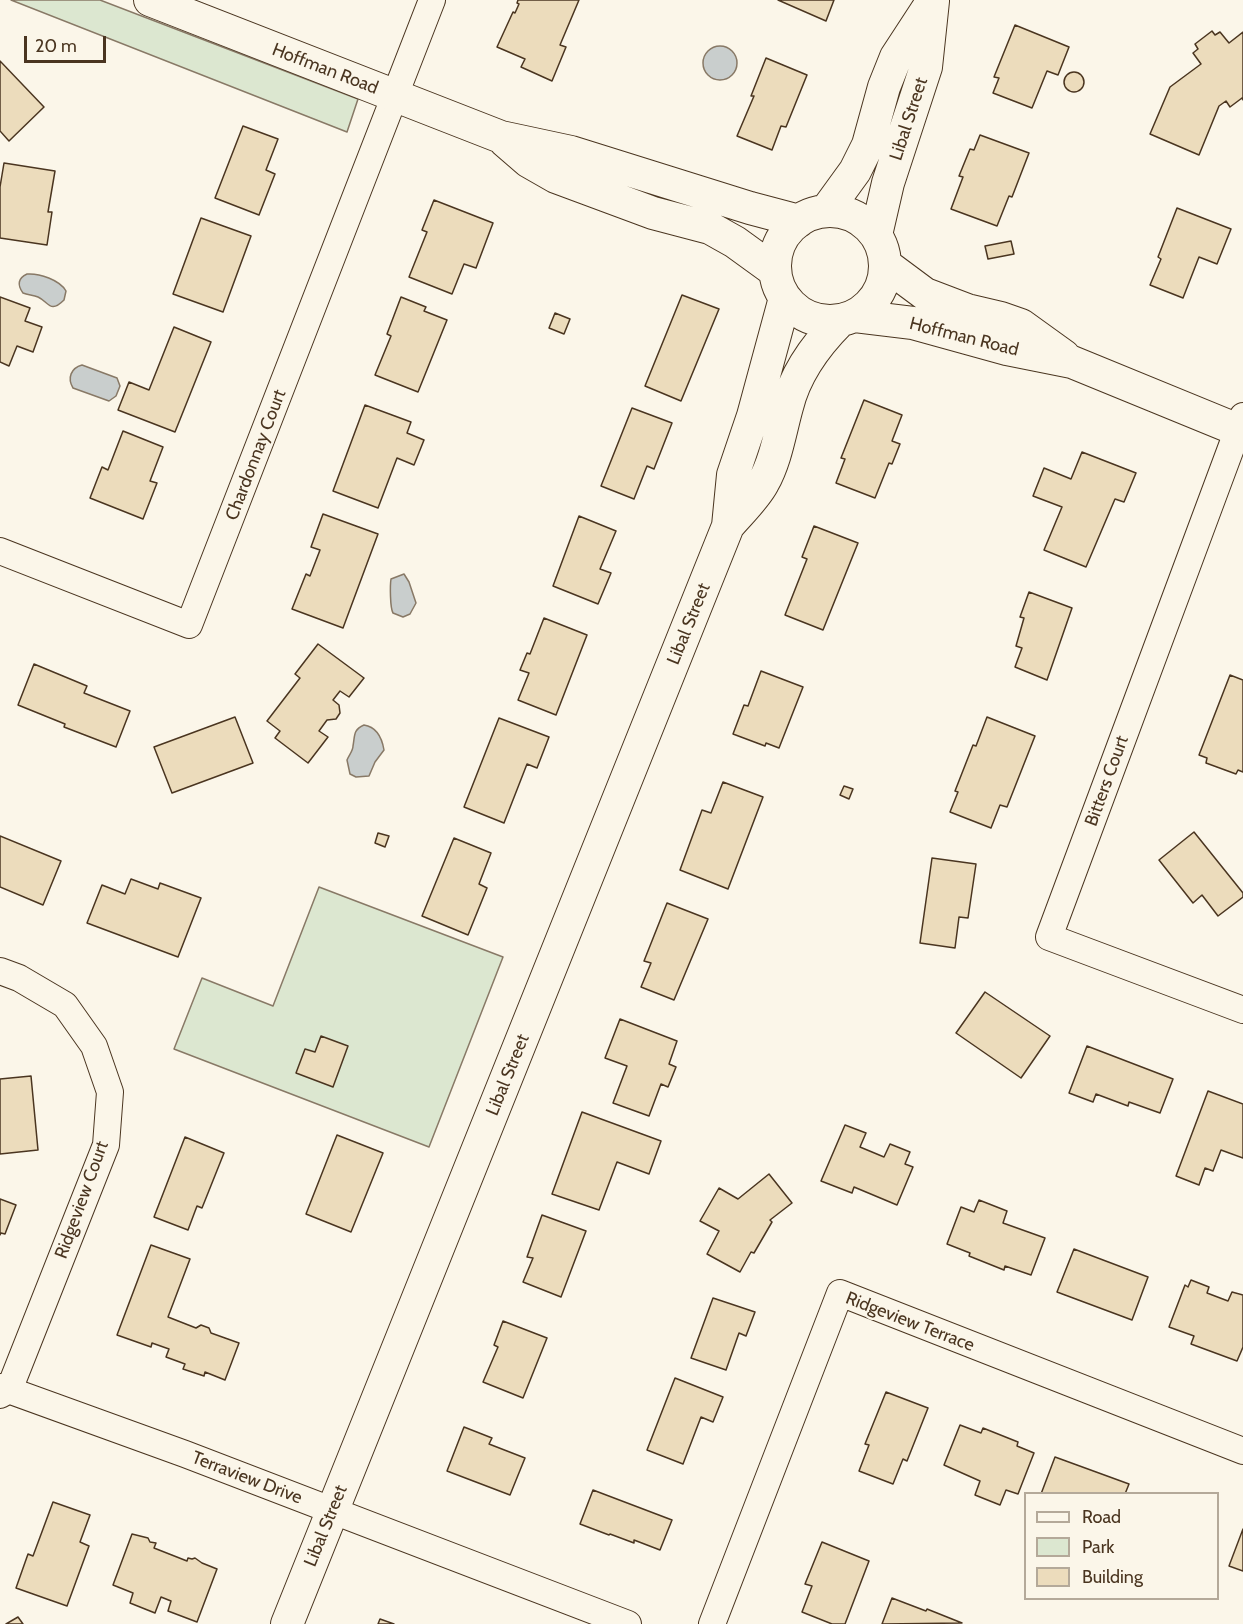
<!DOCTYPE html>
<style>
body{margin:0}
#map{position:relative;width:1243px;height:1624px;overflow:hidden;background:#fbf6e9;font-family:Cabin,sans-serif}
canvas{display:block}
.legend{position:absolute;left:1024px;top:1492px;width:195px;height:108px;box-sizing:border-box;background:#fbf6e9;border:2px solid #b4a999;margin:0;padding:8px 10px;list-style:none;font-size:18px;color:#4a3520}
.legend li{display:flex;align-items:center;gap:12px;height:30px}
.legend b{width:30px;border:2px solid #b4a999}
.scale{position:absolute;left:24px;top:36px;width:82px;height:27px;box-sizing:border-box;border:3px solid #4a3520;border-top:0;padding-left:8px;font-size:18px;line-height:21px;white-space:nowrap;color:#4a3520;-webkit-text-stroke:4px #fbf6e9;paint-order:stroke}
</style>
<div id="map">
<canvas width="1243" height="1624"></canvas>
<ul class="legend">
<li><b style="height:8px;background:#fbf6e9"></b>Road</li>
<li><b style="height:16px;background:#dce7d0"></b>Park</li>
<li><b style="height:16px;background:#ecdcbc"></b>Building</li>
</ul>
<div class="scale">20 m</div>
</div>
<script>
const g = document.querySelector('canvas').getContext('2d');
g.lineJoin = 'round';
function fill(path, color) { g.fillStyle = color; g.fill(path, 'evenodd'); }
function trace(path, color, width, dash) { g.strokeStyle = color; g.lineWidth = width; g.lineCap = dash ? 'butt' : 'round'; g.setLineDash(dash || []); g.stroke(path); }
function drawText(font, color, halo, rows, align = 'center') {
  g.font = font + ' Cabin,sans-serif'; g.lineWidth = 4.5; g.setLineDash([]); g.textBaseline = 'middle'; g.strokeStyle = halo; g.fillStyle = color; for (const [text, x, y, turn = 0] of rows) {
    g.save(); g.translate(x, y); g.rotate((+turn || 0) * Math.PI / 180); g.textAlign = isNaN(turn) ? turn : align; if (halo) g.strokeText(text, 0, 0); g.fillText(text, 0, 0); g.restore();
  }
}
const green = new Path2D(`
 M11,0H100L358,99L347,132Z
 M319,887L503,957L429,1147L174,1049L202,978L273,1006Z`);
const water = new Path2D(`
 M703 63a17 17 0 1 1 34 0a17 17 0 1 1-34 0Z
 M27,274C39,273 60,280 66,291L64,300C50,314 49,302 38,297C33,295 28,295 23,293C17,285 18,278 27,274Z
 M82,365L117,378L120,386L116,396L109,401L73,388C67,378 71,368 82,365Z
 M404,574L409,582L416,603L410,614L403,617L393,613C390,608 390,585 391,579Z
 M364,725C377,727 382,738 384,750L375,762L369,776L356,777L350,774L347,760C349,755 353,751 353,746C355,735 353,730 364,725Z`);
const building = new Path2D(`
 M518,0H579L560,45L566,47L552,81L521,67L525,59L497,47L513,12L515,13L519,4L517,3Z
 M778,0H834L826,21Z
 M1015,25L1069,47L1058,75L1047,71L1032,108L993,93L999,78L994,77Z
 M1212,31L1215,35L1220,32L1229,43L1243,32V100L1242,98L1230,107L1226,101L1219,106L1199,155L1150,134L1170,87L1201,64L1193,53L1198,49L1195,44Z
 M766,58L807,75L786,127L781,126L772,150L737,136L754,96H751Z
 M0,61L44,107L9,141L0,131Z
 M1064 82a10 10 0 1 1 20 0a10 10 0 1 1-20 0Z
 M243,126L278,139L266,170L275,174L259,215L215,198Z
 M980,135L1029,153L1012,197L1009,196L997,226L951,209L963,177L959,176L970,149L974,150Z
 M4,163L55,171L48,212H52L47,245L0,238V187Z
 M434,200L493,223L476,268L464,264L452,294L409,277L427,232L422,230Z
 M1177,208L1231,229L1217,264L1199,257L1183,298L1150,285L1161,259L1158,257Z
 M201,218L251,236L223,312L173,294Z
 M1011,241L1014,254L988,259L985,246Z
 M682,295L719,309L681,401L645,386Z
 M0,297L30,308L25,321L42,327L33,352L17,346L9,366L0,362Z
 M401,297L426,307L424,311L447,320L418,392L375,375L391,336L387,334Z
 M555,313L570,319L564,334L549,328Z
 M174,327L211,342L175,432L118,410L129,382L149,390Z
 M864,400L902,415L892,441L900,444L892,464L889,463L875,498L836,483L845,459L841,458Z
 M365,405L411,422L407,433L424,440L414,465L397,458L378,508L333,491Z
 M632,408L672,423L654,469L647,466L634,499L601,486Z
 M123,431L163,447L150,481L157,483L143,519L90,498L102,467L108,470Z
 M1082,452L1136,473L1124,502L1115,499L1086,567L1044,550L1062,507L1033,496L1044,468L1071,479Z
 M323,514L378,534L343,628L292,609L306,574L310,576L320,550L311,547Z
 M579,516L616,531L600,569L611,573L598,604L553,586Z
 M814,526L858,543L823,630L785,615L807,559L802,557Z
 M1029,592L1072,608L1047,680L1015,667L1022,648L1016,646L1024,618L1020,617Z
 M544,618L587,635L556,715L518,700L529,673L520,670L527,653L530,654Z
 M318,644L364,678L349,697L340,691L333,700L339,705L340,713L336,719L327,720L319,731L328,737L308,763L275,738L280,731L267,721L300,678L295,674Z
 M34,664L87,686L84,693L130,711L116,747L64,727L65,724L18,705Z
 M761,671L803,687L779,748L766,743L765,746L733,734L744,705L748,706Z
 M1230,675L1243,680V772L1238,770L1236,774L1206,763L1207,758L1199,755Z
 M235,717L253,763L172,793L154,747Z
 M987,717L1035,736L1007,807L1000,805L991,828L950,812L958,792L955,791L973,745L976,746Z
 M499,718L549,737L537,768L527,764L504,823L464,807Z
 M723,782L763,797L728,889L680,870L702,810L711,813Z
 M844,786L853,789L849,799L840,795Z
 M1194,832L1243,893V897L1218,916L1202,895L1193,903L1159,860Z
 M378,833L389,836L385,847L375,843Z
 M0,836L61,861L43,905L0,887Z
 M454,838L491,853L479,884L487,888L468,935L422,916Z
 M932,858L976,864L968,918L959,917L955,948L920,943Z
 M131,879L158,889L160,883L201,898L178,957L87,923L102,885L125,894Z
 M667,903L708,919L674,1000L641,987L651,963L644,961Z
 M985,992L1050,1036L1021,1078L956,1033Z
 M620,1019L677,1041L669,1064L676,1067L668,1087L661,1084L649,1116L613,1103L627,1066L605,1058Z
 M321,1036L348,1046L333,1087L296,1073L305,1049L315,1052Z
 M1087,1046L1173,1079L1160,1113L1129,1102L1128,1106L1096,1094L1093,1102L1069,1093Z
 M31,1076L38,1150L0,1154V1079Z
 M1208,1091L1243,1104V1158L1221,1150L1213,1171L1205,1168L1199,1185L1176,1176Z
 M582,1112L661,1141L649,1174L617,1162L599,1210L552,1194Z
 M845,1125L866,1133L860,1147L884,1157L890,1144L910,1152L905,1164L913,1167L897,1205L854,1187L852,1193L821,1181Z
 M337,1135L383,1153L351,1232L306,1214Z
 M185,1137L224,1153L202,1208L197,1206L188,1230L154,1217Z
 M769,1174L792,1203L770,1220L772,1222L754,1253L751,1252L740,1272L707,1254L719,1231L700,1221L719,1188L738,1199Z
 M0,1199L16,1205L5,1234L1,1233L0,1235Z
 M979,1200L1007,1211L1003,1223L1045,1238L1031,1275L1005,1266L1004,1270L969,1256L970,1253L947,1244L961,1207L974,1212Z
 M542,1215L586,1231L561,1297L523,1282L533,1258L527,1257Z
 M151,1245L190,1259L168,1317L196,1328L201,1325L209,1328L211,1333L239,1343L225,1380L205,1372L204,1376L183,1369L185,1364L166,1357L169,1349L152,1343L151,1347L117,1335Z
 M1074,1249L1148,1277L1132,1320L1057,1292Z
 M1191,1280L1209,1287L1207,1293L1228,1301L1232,1292L1243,1295V1347L1237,1361L1191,1344L1194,1336L1169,1327L1185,1285L1188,1287Z
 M713,1298L755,1312L746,1336L739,1333L726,1370L691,1358Z
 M503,1321L547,1338L523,1398L483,1382L498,1347L494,1345Z
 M675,1378L723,1397L713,1422L701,1417L683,1464L647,1450Z
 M886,1392L928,1408L907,1461L903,1459L893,1484L859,1471L869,1445L865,1444Z
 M960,1425L981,1433L983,1428L1018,1442L1017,1446L1034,1453L1018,1494L1006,1490L1000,1505L975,1495L980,1481L944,1465Z
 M464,1427L492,1438L489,1444L525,1458L510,1495L447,1471Z
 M1055,1457L1129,1484L1125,1494H1041Z
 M593,1490L672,1520L660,1550L634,1540V1543L610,1534L609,1535L580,1524Z
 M53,1502L90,1515L80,1542L89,1546L67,1606L16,1588L28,1554L33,1556Z
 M1243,1529V1571L1229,1566Z
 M132,1534L148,1538L150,1542L156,1543L154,1548L187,1561L188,1558L192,1559L195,1558L202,1563L217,1569L197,1622L168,1611L171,1601L161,1597L155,1613L130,1603L133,1593L113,1585Z
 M822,1542L869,1561L845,1624H832L802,1612L812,1586L805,1584Z
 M892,1598L926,1611L927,1609L962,1623L882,1624Z
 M18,1617L23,1624H6Z
 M380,1619L394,1624H378Z`);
const minor = new Path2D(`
 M1243,416L1049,937L1243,1010
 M0,551L189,625L432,0
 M0,971L19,978L65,1005L94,1046L110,1092L106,1145L9,1390L0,1395
 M0,1387L185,1454L628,1624
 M712,1624L840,1293L1243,1451`);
const tertiary = new Path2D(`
 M150,0L501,137L571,152L750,208L799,221
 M506,142L528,161L556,177L653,213L710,228L735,242L775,271
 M775 266a55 55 0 1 1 110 0a55 55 0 1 1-110 0Z
 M826,211L855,171L868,145L884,87L896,57L930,5
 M876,235L888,183L926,67L933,1
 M886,265L925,294L967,310L1001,318L1021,325L1064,356
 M855,316L913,323L1007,349L1072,362L1243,432
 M728,526C739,513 755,498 763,483C776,460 780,432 787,407C795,374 816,345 840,321
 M287,1624L728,526L733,475L753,416L785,298`);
const streetNames = [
 ["Hoffman Road",325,69,21],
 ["Libal Street",909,119,-72],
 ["Hoffman Road",964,337,14],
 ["Chardonnay Court",256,455,-69],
 ["Libal Street",689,624,-68],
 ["Bitters Court",1107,781,-70],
 ["Libal Street",508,1075,-68],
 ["Ridgeview Court",82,1200,-70],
 ["Ridgeview Terrace",910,1322,21],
 ["Terraview Drive",247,1478,21],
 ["Libal Street",326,1526,-68]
];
fill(green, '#dce7d0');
trace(green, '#887966', 1.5);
fill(water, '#c9cecd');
trace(water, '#887966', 1.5);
fill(building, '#ecdcbc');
trace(building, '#4a3520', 1.5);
trace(minor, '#4a3520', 28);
trace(tertiary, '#4a3520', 34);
trace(minor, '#fbf6e9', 26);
trace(tertiary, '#fbf6e9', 32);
drawText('18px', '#4a3520', '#fbf6e9', streetNames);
</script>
